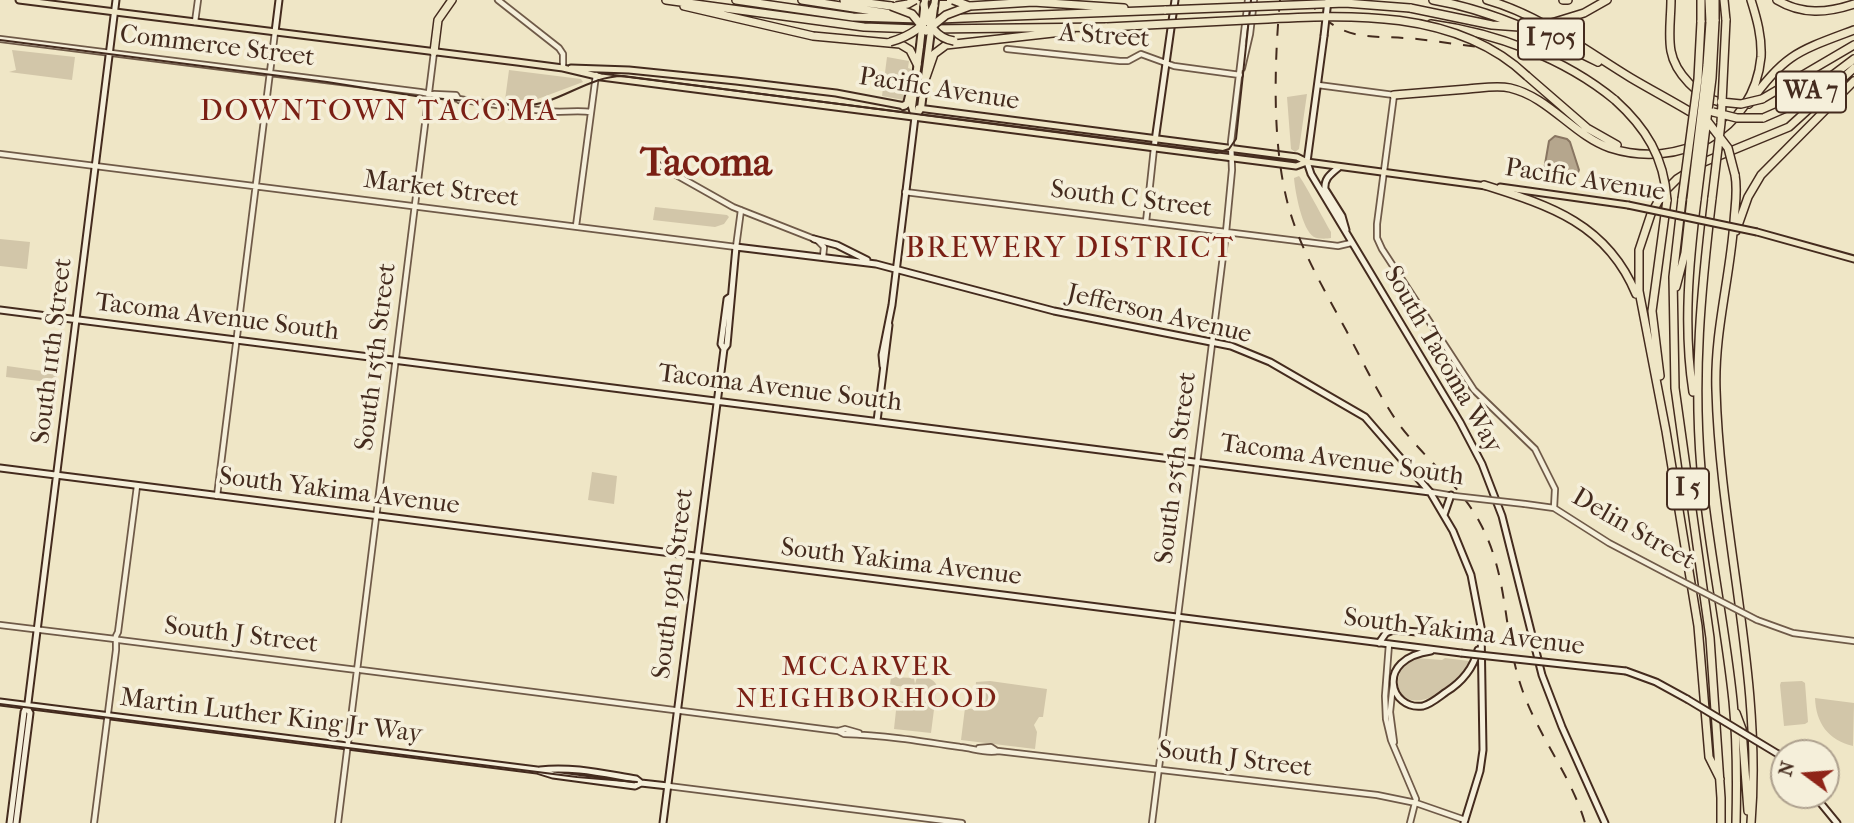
<!DOCTYPE html>
<style>
body{margin:0}
#map{position:relative;width:1854px;height:823px;overflow:hidden;background:#efe6c6;font-family:"IM FELL French Canon",serif}
canvas{display:block}
.north{position:absolute;left:1770px;top:739px;width:70px;height:70px;box-sizing:border-box;background:#f5efda;border:2px solid #aea18f;border-radius:50%;rotate:286deg;font-size:19px;font-weight:700;line-height:28px;text-align:center;color:#442b1e}
.north::after{content:'';display:block;margin:auto;width:24px;height:32px;background:#8f2418;clip-path:polygon(50% 0,100% 100%,50% 72%,0 100%)}
</style>
<div id="map">
<canvas width="1854" height="823"></canvas>
<div class="north">N</div>
</div>
<script>
const g = document.querySelector('canvas').getContext('2d');
g.lineJoin = 'round';
function fill(path, color) { g.fillStyle = color; g.fill(path, 'evenodd'); }
function trace(path, color, width, dash) { g.strokeStyle = color; g.lineWidth = width; g.lineCap = dash ? 'butt' : 'round'; g.setLineDash(dash || []); g.stroke(path); }
function drawText(font, color, halo, rows, align = 'center') {
  g.font = font + ' "IM FELL French Canon",serif'; g.lineWidth = 7; g.setLineDash([]); g.textBaseline = 'middle'; g.strokeStyle = halo; g.fillStyle = color; for (const [text, x, y, turn = 0] of rows) {
    g.save(); g.translate(x, y); g.rotate((+turn || 0) * Math.PI / 180); g.textAlign = isNaN(turn) ? turn : align; if (halo) g.strokeText(text, 0, 0); g.fillText(text, 0, 0); g.restore();
  }
}
const green = new Path2D(`
 M12,50L75,57L72,80L9,72L16,70Z
 M887,57L909,61L908,68L911,69L904,100L882,96Z
 M509,70L581,79L583,82L535,100H505Z
 M1307,94L1299,149L1295,152L1291,149L1287,97Z
 M1299,176C1303,180 1325,222 1331,232V238C1326,239 1318,239 1314,237C1302,230 1295,191 1294,178Z
 M655,207L727,215L729,217L724,224L715,227L653,220Z
 M0,239L30,242L27,269L0,266Z
 M7,366L57,373L56,383L6,377Z
 M592,472L617,476L614,504L588,500Z
 M1416,658L1442,660L1445,658L1469,661C1462,683 1425,710 1403,697L1397,684L1401,668Z
 M891,677L914,678L915,684L917,677C926,678 933,677 937,686L931,733L894,729L897,701L913,702L915,685L913,688L890,685Z
 M990,681L1047,689L1043,717H1039L1034,725L1037,732L1035,749L961,740L965,708L974,709L976,682Z
 M1802,681L1805,683L1808,722L1805,724L1784,726L1780,685L1781,682Z
 M1815,698L1854,703L1853,746C1828,740 1816,723 1815,698Z`);
const water = new Path2D(`
 M1555,136L1567,139L1570,142L1579,170L1577,175L1549,174L1544,170L1549,141Z`);
const tertiary = new Path2D(`
 M498,0L559,48L563,54V68
 M195,22L198,0
 M0,39L420,92C462,100 504,107 547,111C561,113 576,110 591,112
 M1007,49L1120,61H1128L1141,54L1174,66L1240,75
 M1242,68L1250,34L1254,0
 M1318,85L1394,95L1377,224V238L1382,249L1474,390L1535,449L1555,489L1554,508
 M434,94L456,95L459,100
 M0,154L736,247L741,210
 M655,163L733,207L817,240L824,247L823,257
 M905,192L1338,246L1351,243
 M1146,222L1154,148
 M576,226L596,75
 M1430,492L1454,496
 M217,496L275,32
 M1525,504L1554,508L1609,543L1668,574
 M1757,620L1793,633L1854,641
 M0,625L115,639
 M119,640L357,670
 M1389,644L1385,696L1386,719L1391,740L1416,799L1410,823
 M361,670L838,731L845,729L859,733
 M1393,684L1390,712L1394,742
 M838,731L844,734C883,735 921,741 960,747C972,748 986,754 998,751L1377,795L1416,803L1465,820
 M979,748L991,747L997,751
 M668,786L962,823
 M94,823L116,650V636L118,632L137,486
 M338,823L434,52
 M1152,823L1226,232L1232,170L1231,142L1248,0`);
const secondary = new Path2D(`
 M275,32L279,0
 M1324,36L1307,162L1311,174L1460,422L1482,464L1502,516L1542,675L1562,727L1605,823
 M1154,148L1175,0
 M1339,167C1331,174 1324,178 1325,189L1342,216L1346,230
 M814,239L837,245L867,260
 M0,310L1430,492
 M724,349L721,344L727,299L730,297
 M883,366L882,355L892,305L915,117
 M877,421L889,325
 M0,468L1461,653
 M1444,515L1451,495
 M1379,643L1386,633L1393,630L1430,633H1481
 M1431,651C1374,659 1390,711 1423,706C1431,704 1439,697 1446,692C1462,682 1473,669 1478,650
 M1626,671L1656,682L1687,699
 M0,702L537,770L553,775L635,786L641,783L668,786
 M1778,754L1784,760
 M540,770C572,766 605,774 636,779L641,783
 M1814,795L1837,823
 M10,823L24,712L28,703L116,0
 M16,823L30,713L27,708
 M663,823L724,349L727,345L736,247L876,264L1054,311L1231,346L1270,362L1365,417L1430,492L1453,531L1471,575L1481,627L1483,750L1480,771L1464,823`);
const primary = new Path2D(`
 M19,0L517,62L563,68L601,77L1202,154L1296,166L1307,162
 M571,68L629,70L736,81L836,93L905,106
 M918,108L1297,157L1307,162L1486,186
 M1500,187L1628,205
 M1757,232L1854,259`);
const trunk = new Path2D(`
 M903,106L907,104L909,96
 M915,117L921,108L929,46
 M915,117L912,107L920,46`);
const motorway = new Path2D(`
 M666,0L864,27L918,29
 M736,0L853,17L920,19
 M802,0L905,16
 M844,0L891,6
 M1433,0C1492,10 1545,36 1598,62
 M1487,0C1540,15 1585,50 1631,78C1653,91 1676,103 1697,116
 M1563,0H1568
 M1671,0C1671,17 1668,35 1671,51C1675,73 1699,98 1720,102
 M1701,0V22
 M1709,0L1710,22
 M1715,0V21
 M1724,0L1726,20
 M1777,0C1802,15 1827,13 1854,4
 M684,6L813,36L900,44L910,50L917,64
 M970,6L1033,2L1124,8
 M1410,8L1492,25L1519,27
 M939,19L1166,10
 M1431,24C1496,33 1564,58 1615,100
 M1545,25L1584,13L1607,0
 M930,29L1107,27
 M434,52L438,20L452,0
 M1527,76L1587,128L1617,145
 M926,77L934,54L946,45L1071,31
 M1394,95C1418,93 1443,91 1468,89C1482,88 1497,85 1510,88C1549,97 1573,135 1610,148C1678,170 1754,132 1761,57C1762,37 1757,19 1751,0
 M1762,99L1854,45
 M1749,104C1784,54 1798,51 1854,30
 M1763,118L1793,105L1854,59
 M1735,175C1738,191 1735,205 1734,222C1730,278 1714,333 1716,390C1720,535 1763,678 1751,823
 M1484,185C1551,206 1607,224 1636,294
 M1712,198C1701,291 1693,375 1701,469C1708,546 1725,623 1733,701C1737,741 1737,783 1736,823
 M1682,199L1673,277L1675,388L1710,638L1721,798V823
 M1736,231L1748,197L1761,175L1854,81
 M1676,287L1685,253L1691,199
 M1660,376L1652,311L1667,200
 M1693,392C1683,328 1689,263 1697,199
 M1736,713L1742,729L1748,811
 M1720,779L1709,757L1698,626L1666,431L1639,291V250L1651,214L1663,193L1677,179L1704,162L1789,127L1854,68`);
const tram = new Path2D(`
 M0,40L327,82L422,97L521,106C557,106 587,76 623,76L1217,153L1229,149L1236,139L1251,0
 M0,704L577,777L637,782`);
const rail = new Path2D(`
 M911,0H964
 M1280,0C1274,66 1271,158 1293,221C1306,259 1327,295 1346,330C1363,362 1378,394 1398,423C1423,457 1458,483 1479,521C1510,577 1502,632 1522,689C1538,736 1571,775 1585,823
 M1308,0C1341,45 1370,34 1417,39C1448,43 1479,47 1510,51`);
const tertiaryBridge = new Path2D(`
 M1454,496L1525,504
 M1668,574L1757,620`);
const secondaryBridge = new Path2D(`
 M1324,36L1328,0
 M1461,653L1626,671
 M1687,699L1778,754`);
const primaryBridge = new Path2D(`
 M1628,205L1757,232`);
const trunkBridge = new Path2D(`
 M920,46L925,0
 M929,46L935,0`);
const motorwayBridge = new Path2D(`
 M953,0L969,6
 M924,5C927,23 935,38 954,41
 M891,6L912,14L926,31L946,15L970,6
 M896,6L908,4L915,0
 M1166,10L1345,3L1410,8
 M1107,27C1153,25 1200,22 1246,20C1340,15 1453,6 1527,76
 M890,42C910,36 926,27 934,6
 M1615,100C1646,128 1664,157 1667,200
 M1721,102L1741,104L1762,99
 M1713,112L1737,118H1763
 M1708,122L1728,148L1735,175
 M1712,198L1721,123L1726,20
 M1682,199L1698,79L1701,22
 M1691,199L1707,65L1710,22
 M1697,199L1712,78L1715,21`);
const shields = [
 [1551,39,66],
 [1811,92,70],
 [1688,489,42]
];
const shieldNames = [
 ["I 705",1551,39],
 ["WA 7",1811,92],
 ["I 5",1688,489]
];
const streetNames = [
 ["A Street",1104,37,4],
 ["Commerce Street",217,47,7],
 ["Pacific Avenue",939,90,9],
 ["Pacific Avenue",1585,181,9],
 ["Market Street",441,190,7],
 ["South C Street",1131,200,7],
 ["Jefferson Avenue",1159,315,13],
 ["Tacoma Avenue South",217,318,7],
 ["South 11th Street",53,351,-83],
 ["South 15th Street",377,357,-83],
 ["South Tacoma Way",1442,360,60],
 ["Tacoma Avenue South",780,389,7],
 ["Tacoma Avenue South",1342,461,8],
 ["South 25th Street",1177,468,-83],
 ["South Yakima Avenue",339,492,7],
 ["Delin Street",1633,530,30],
 ["South Yakima Avenue",901,563,7],
 ["South 19th Street",674,584,-83],
 ["South Yakima Avenue",1464,633,7],
 ["South J Street",241,636,7],
 ["Martin Luther King Jr Way",271,717,7],
 ["South J Street",1235,760,7]
];
const neighbourhoodNames = [
 ["MCCARVER",867,668],
 ["NEIGHBORHOOD",867,700]
];
const quarterNames = [
 ["DOWNTOWN TACOMA",379,113],
 ["BREWERY DISTRICT",1070,250]
];
const townNames = [
 ["Tacoma",706,165]
];
fill(green, '#d2c6a9');
fill(water, '#b5a68d');
trace(water, '#887561', 2);
trace(tertiary, '#6f5a48', 8);
trace(secondary, '#442b1e', 9);
trace(primary, '#442b1e', 9);
trace(trunk, '#442b1e', 10);
trace(motorway, '#442b1e', 10);
trace(tertiary, '#f5efda', 4.5);
trace(secondary, '#f5efda', 5);
trace(primary, '#efe6c6', 5);
trace(trunk, '#efe6c6', 6);
trace(motorway, '#efe6c6', 7);
trace(tram, '#442b1e', 2);
trace(rail, '#442b1e', 2, [12, 12]);
trace(tertiaryBridge, '#6f5a48', 8, []);
trace(secondaryBridge, '#442b1e', 9, []);
trace(primaryBridge, '#442b1e', 9, []);
trace(trunkBridge, '#442b1e', 10, []);
trace(motorwayBridge, '#442b1e', 10, []);
trace(tertiaryBridge, '#f5efda', 4.5);
trace(secondaryBridge, '#f5efda', 5);
trace(primaryBridge, '#efe6c6', 5);
trace(trunkBridge, '#efe6c6', 6);
trace(motorwayBridge, '#efe6c6', 7);
for (const [x, y, w] of shields) { const box = new Path2D(); box.roundRect(x - w / 2, y - 20.5, w, 41, 5); g.fillStyle = '#f5efda'; g.fill(box); trace(box, '#442b1e', 2); }
drawText('bold 24px', '#442b1e', null, shieldNames);
drawText('26px', '#442b1e', '#f5efda', streetNames);
g.letterSpacing = '2px';
drawText('28px', '#7a1f14', '#f5efda', neighbourhoodNames);
g.letterSpacing = '0px';
g.letterSpacing = '2px';
drawText('30px', '#7a1f14', '#f5efda', quarterNames);
g.letterSpacing = '0px';
drawText('bold 40px', '#7a1f14', '#f5efda', townNames);
</script>
